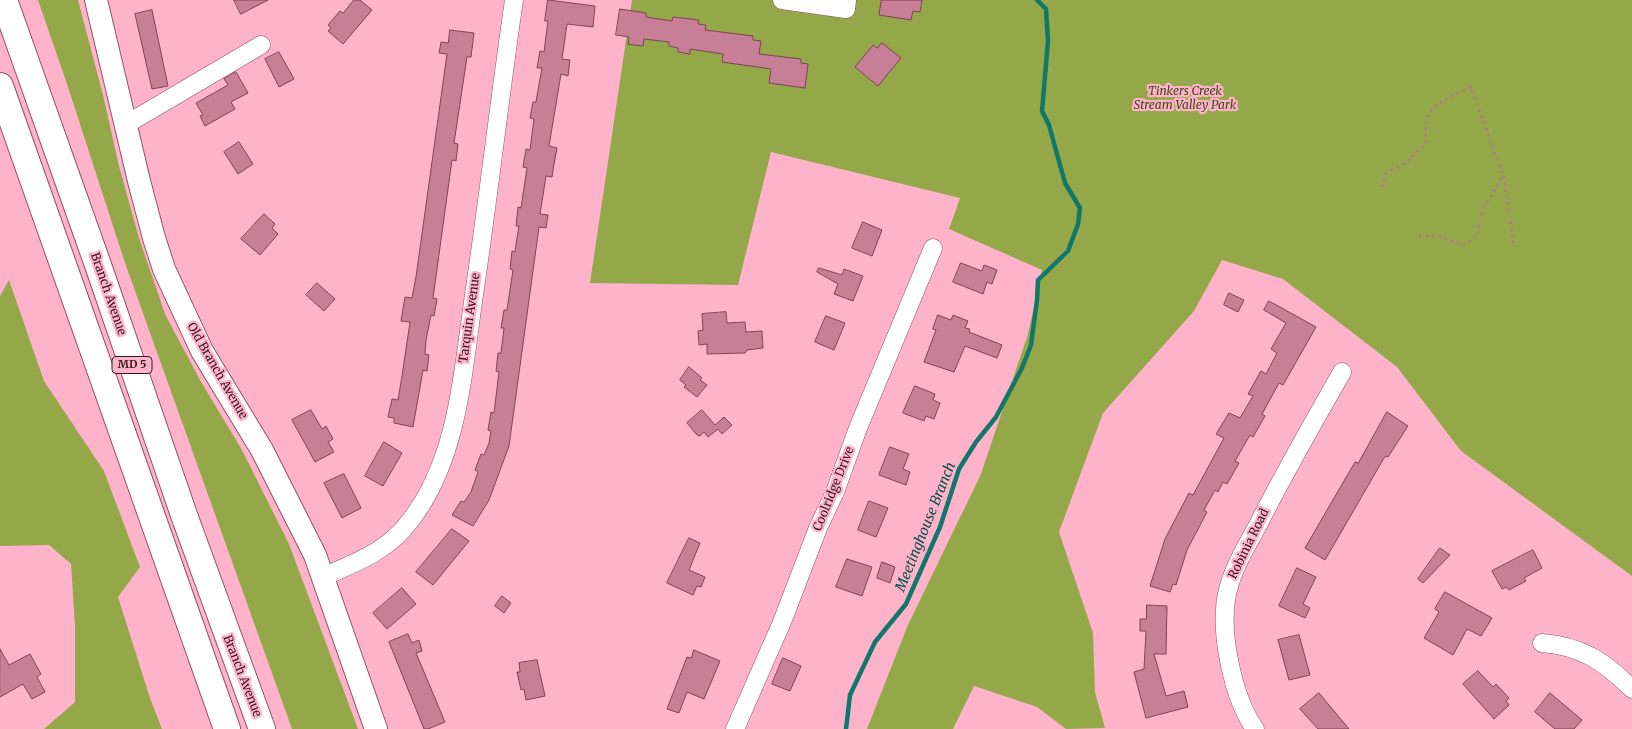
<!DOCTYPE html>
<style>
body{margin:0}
canvas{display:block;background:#ffb3cb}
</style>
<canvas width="1632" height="729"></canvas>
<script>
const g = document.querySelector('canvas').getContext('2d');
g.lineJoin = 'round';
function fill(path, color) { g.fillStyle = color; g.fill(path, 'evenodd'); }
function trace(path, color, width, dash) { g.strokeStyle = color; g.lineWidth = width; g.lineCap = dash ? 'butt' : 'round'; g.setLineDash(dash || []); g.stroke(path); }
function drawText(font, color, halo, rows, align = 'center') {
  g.font = font + ' Merriweather,serif'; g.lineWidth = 4.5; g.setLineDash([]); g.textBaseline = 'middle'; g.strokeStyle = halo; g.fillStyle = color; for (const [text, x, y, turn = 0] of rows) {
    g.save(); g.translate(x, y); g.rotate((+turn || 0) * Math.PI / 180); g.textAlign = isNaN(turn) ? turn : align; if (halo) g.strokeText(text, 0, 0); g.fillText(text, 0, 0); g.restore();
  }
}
const green = new Path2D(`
 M38,0H78L103,95L119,166L139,238L165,314L200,380L242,450L289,544L358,729H292L125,263L68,87Z
 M632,0H1632V576L1461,451L1397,367L1283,279L1222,260L1194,311L1103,413L1059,532L1093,633L1095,692L1105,728L1066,729L1037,707L974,686L953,729H867L907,627L981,474L1028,334L1042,270L949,229L960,198L771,152L738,285L590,283Z
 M9,280L44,381L104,471L140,567L118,597L150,698L162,729H44L75,702V625L71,564L49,545L0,546V296Z`);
const stream = new Path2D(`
 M846,729L850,695L875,642L906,604L940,527L959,469L976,442L996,417L1022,368L1031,345L1037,300L1038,280L1068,251L1078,224L1080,208L1065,183L1049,125L1042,111L1048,41L1046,9L1037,0`);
const building = new Path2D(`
 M234,0H268L241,14Z
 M354,0H360L372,10L343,44L328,31L331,28L328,25L340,11L343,13Z
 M548,0L595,6L593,27L567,24L562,59L570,60L568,76L561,74L549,146L557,148L554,164L552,177L546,176L540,214L548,215L546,228L539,227L509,446L489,500L473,526L452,515L461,501L464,502L471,492L478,472L475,470L481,454L484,455L489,443L491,431L488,430L491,412L494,413L499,372L496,371L498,353H501L504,328H501L504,310H507L513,270L510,269L512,251L515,252L517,238L519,226H516L518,207L521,208L527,168L523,167L526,149L530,150L534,119L530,118L533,102H536L538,90L542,68H537L540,51L544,52L548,21H545Z
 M883,0H922L920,12L913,11L911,20L879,15L881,1Z
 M620,9L646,13V17L672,21L673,17L699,20L698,24L706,25L705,30L753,36V40L761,41L759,54L801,59V63L808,64L805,88L769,83L771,69L722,62L723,54L690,49V54L678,52V48L669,46V42L644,39L643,46L628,44L629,37L616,35Z
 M152,10L168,86L152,89L135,14Z
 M450,30L474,33L471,57H467L454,143L458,144L456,161L452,160L448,189L433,298L437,299L434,316L431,315L426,340L425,354L429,355L427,371L423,370L413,427L394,423V418L388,417L392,399L398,400L402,376L410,322L401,321L405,297L412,298L416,277L447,54L439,53L441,42L448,43Z
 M882,43L901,58L878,86L855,67L873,45L877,48Z
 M279,52L294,79L279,87L265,59Z
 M236,72L248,93L231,102L235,109L205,126L200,116L203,115L196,103L228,85L224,79Z
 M239,142L253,164L238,174L224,152Z
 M264,214L275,224L272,228L278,234L260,255L241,239Z
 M863,222L882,230L872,256L852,248Z
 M961,263L982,271L984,265L997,270L992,284L987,282L983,294L953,282Z
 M819,268L842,275L844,269L863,276L853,301L834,294L838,284L817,272Z
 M317,283L335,299L324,311L306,295Z
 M1229,293L1244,300L1238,312L1224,305Z
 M1269,301L1316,327L1283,385L1279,383L1262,414L1265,416L1253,437L1250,435L1235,461L1239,463L1227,484L1223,482L1218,492L1215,490L1204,510L1207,512L1187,550L1176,585L1173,584L1170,592L1150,586L1165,539L1189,493L1193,495L1224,438L1216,434L1229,413L1240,418L1253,396L1248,394L1261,371L1266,374L1277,353L1271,349L1286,323L1264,310Z
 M726,312L727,323L745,322L746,332L762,331L763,348L747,350L745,353L707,354V344L699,345L698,331L703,330L702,314Z
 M938,315L951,320L953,315L968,321L965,328L970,329L969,332L1002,345L997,358L965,346L954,372L924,362L936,330L933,329Z
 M826,316L845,323L834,350L815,342Z
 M689,367L702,378L700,380L707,385L697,397L684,387L686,385L680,380Z
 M915,386L935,394L933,400L940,403L934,419L926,416L924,421L903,413Z
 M311,410L322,429L326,426L333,439L328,442L334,452L315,462L292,420Z
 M702,410L715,425L724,417L732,425L722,434L718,429L708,437L704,432L700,436L697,435L687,423Z
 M1387,412L1408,426L1388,457L1386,456L1384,458L1325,560L1305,548L1355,462L1358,463Z
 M384,442L402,453L383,486L365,476Z
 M890,447L909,454L903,469L910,472L906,485L879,475Z
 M344,474L361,508L342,518L324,483Z
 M869,501L888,508L876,537L858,530Z
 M452,529L469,541L433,585L416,572Z
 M689,538L700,543L689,570L705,577L701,587L697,586L693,595L667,583Z
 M1440,548L1450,555L1423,583L1418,579Z
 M1533,550L1542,568L1524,578L1526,581L1509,590L1507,587L1502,589L1492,571Z
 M847,559L872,567L862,596L836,587Z
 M882,562L895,567L890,583L877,578Z
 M1297,568L1316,577L1303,604L1310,608L1305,618L1279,606Z
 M402,588L416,604L387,629L373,613Z
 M1445,592L1492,618L1481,636L1467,629L1453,655L1424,638L1439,612L1435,609Z
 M502,596L511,603L504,613L495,606Z
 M1147,605L1167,606L1166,654H1154L1166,696L1184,691L1188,707L1146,718L1134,672L1144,669L1146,631H1140V619H1146Z
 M408,634L412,643L419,640L422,651L416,653L445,722L428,729H424L389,642Z
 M1299,635L1310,675L1289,680L1278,640Z
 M0,649L9,665L30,654L41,674L37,677L45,692L32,699L23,684L0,697Z
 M694,650L720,661L704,699L687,692L679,713L667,709L687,657L691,658Z
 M783,658L801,666L790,691L772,684Z
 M537,660L545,696L526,700L524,689L521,690L517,672H520L519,663Z
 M1478,671L1493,687L1496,684L1509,698L1506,701L1509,705L1494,719L1463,684Z
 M1319,693L1349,729H1318L1300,709Z
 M1550,693L1582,720L1574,729H1555L1535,712Z`);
const path = new Path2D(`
 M1470,85L1504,178L1514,245
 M1383,187L1386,173L1405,163L1426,144C1426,136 1425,127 1426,120C1429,104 1458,93 1471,88
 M1419,236H1438L1463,245L1476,238L1482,211L1503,175`);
const minor = new Path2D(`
 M782,0L846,9L847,0
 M125,125L261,45
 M322,577C355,563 388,551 410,521C460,457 463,366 475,288C489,192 500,96 514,0
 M1542,643C1582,646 1605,662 1632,689
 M735,729L782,622L818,528L835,492L858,428L933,248
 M1255,729C1233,698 1219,632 1227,594C1232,570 1246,547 1258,525C1284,473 1313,423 1342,372`);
const major = new Path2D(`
 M96,0L139,181L154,238L164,269L202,351L262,450L315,555L376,729`);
const highway = new Path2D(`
 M4,0L98,265L184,515L262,729
 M0,86L227,729`);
const shields = [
 [132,365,40]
];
const shieldNames = [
 ["MD 5",132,365]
];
const parkNames = [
 ["Tinkers Creek",1185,92],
 ["Stream Valley Park",1185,106]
];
const streetNames = [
 ["Branch Avenue",108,294,71],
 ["Tarquin Avenue",470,318,-82],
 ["Old Branch Avenue",217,371,60],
 ["Coolridge Drive",834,489,-68],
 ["Robinia Road",1249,544,-64],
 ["Branch Avenue",242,676,69]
];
const waterNames = [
 ["Meetinghouse Branch",926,527,-68]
];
fill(green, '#95a849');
trace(stream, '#11776b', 4.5);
fill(building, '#c67f96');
trace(building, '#814157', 1);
trace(minor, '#925067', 19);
trace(major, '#925067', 24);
trace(highway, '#925067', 28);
trace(path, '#b47a8c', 2.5, [2.5, 4]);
trace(minor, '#fff', 18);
trace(major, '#fff', 22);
trace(highway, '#fff', 26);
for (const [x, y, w] of shields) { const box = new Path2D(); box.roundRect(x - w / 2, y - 8.5, w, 17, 4); g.fillStyle = '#ffb3cb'; g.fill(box); trace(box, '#331721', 1); }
drawText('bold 11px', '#331721', null, shieldNames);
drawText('italic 12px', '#3f4819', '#ffb3cb', parkNames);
drawText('12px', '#331721', '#ffb3cb', streetNames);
drawText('italic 14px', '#045146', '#ffb3cb', waterNames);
</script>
